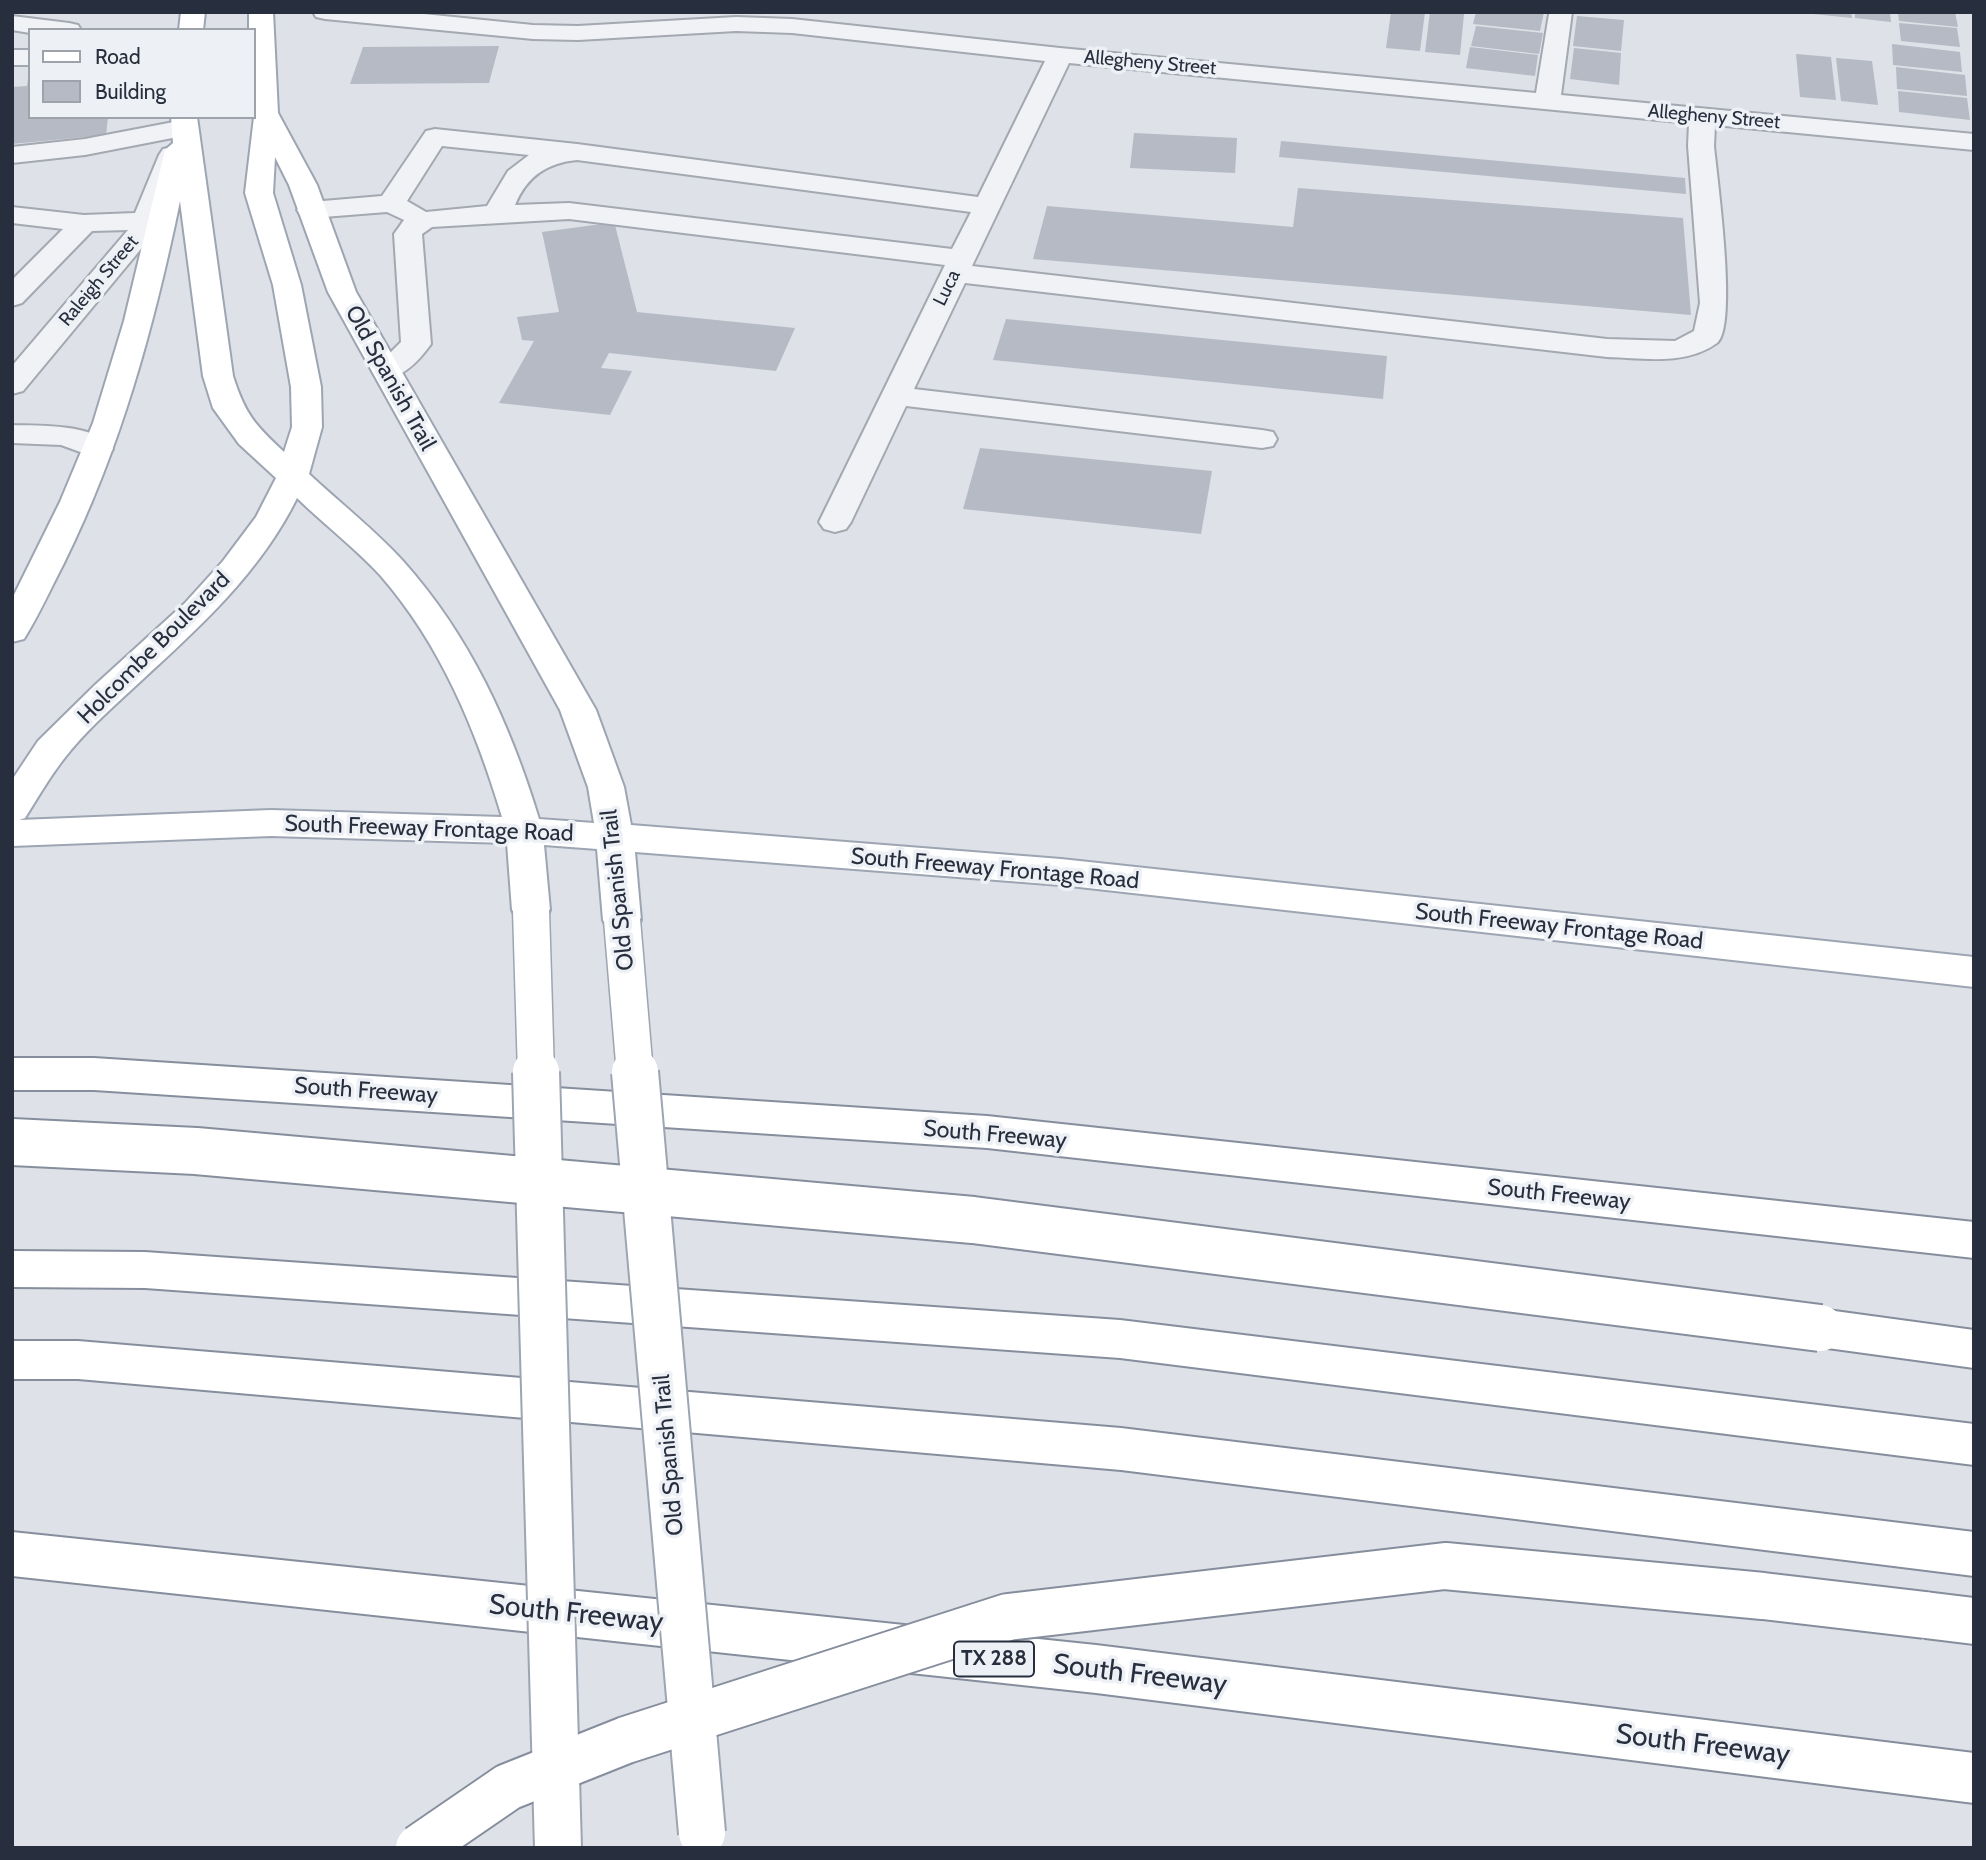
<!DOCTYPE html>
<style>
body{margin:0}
#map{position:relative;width:1986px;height:1860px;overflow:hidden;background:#dee1e7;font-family:Cabin,sans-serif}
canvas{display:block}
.frame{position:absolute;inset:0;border:14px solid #272e3d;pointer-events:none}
.legend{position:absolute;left:28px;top:28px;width:228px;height:91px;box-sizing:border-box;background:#edf0f5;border:2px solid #9ea2ab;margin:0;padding:9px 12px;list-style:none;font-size:21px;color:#272e3d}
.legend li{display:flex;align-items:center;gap:14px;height:35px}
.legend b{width:35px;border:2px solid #9ea2ab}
</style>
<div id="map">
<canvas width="1986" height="1860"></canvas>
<div class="frame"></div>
<ul class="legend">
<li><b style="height:9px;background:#fff"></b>Road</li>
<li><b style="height:19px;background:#b5bac4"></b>Building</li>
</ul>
</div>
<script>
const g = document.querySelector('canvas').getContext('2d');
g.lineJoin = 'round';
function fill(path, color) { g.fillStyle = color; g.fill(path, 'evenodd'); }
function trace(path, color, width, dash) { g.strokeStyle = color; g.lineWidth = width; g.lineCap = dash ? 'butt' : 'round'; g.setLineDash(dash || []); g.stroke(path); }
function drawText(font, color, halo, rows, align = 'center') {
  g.font = font + ' Cabin,sans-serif'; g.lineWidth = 7; g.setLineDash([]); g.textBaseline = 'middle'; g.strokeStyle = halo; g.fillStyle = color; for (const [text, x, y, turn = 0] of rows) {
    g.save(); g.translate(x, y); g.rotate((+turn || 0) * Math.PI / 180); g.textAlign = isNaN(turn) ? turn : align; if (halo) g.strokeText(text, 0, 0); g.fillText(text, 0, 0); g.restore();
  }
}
const building = new Path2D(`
 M1391,12H1425L1420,51L1386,48Z
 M1430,12L1464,14L1460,55L1425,52Z
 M1476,12H1544L1540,31L1473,24Z
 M1813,12H1851L1852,18L1813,14Z
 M1855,12H1890L1891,22L1855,18Z
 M1898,12H1955L1958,27L1899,21Z
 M1577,16L1624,20L1621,51L1573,46Z
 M1899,23L1957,28L1960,47L1901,41Z
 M1476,26L1543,33L1539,54L1471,46Z
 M1892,44L1960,52L1962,72L1893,65Z
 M499,46L489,83L350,84L363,47Z
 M1470,47L1538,55L1535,76L1466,68Z
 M1574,48L1621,53L1619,85L1570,79Z
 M1796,54L1831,57L1836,100L1800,97Z
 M1836,58L1872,61L1878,105L1841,101Z
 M1896,67L1965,75L1967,96L1897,89Z
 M28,79L30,117H108L106,135L12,144V87L27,86Z
 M1898,91L1967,98L1970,120L1899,112Z
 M1134,133L1237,138L1235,173L1130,168Z
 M1281,141L1685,178L1686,194L1279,157Z
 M1298,188L1683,218L1691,315L1033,259L1047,206L1293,227Z
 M602,224L615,225L637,312L795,328L776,371L609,353L601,368L632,371L610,415L499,403L534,341L522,340L517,317L559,312L542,232Z
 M1006,319L1387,356L1383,399L993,360Z
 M980,448L1212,471L1201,534L963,509Z`);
const minor = new Path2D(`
 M313,12H404L533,25L578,26L736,17L792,19L1060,48L1536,93L1549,14L1572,12L1561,95L1974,134V150L1715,125L1714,146C1717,177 1738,327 1717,343C1686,366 1643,358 1607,357L965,283L914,389L1262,430L1273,432L1277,439L1273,446L1262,448L906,406L851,522L846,529L835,532L824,529L819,522L945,265L569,219L432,227L422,234L431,344C418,362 399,383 376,377L372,371L401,342L394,234L404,220L387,212L311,218L301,216L297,210L301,204L311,202L382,196L426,131L435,129L577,144L978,197L1045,61L792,33L736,31L578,40L533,39L325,19L316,17ZM1069,63L1689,123L1688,146L1700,303L1694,331L1675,341L1607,339L972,266ZM442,146L529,155L508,171L487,206L426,212L407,201ZM577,160L971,212L952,249L569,203L515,205C527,176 547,163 577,160Z
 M12,16L69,23L78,25L81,30H30V33L12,30Z
 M12,50H30V65H12Z
 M184,120L193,122L197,128L193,134L85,155L12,163V147L85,139Z
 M172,147L181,149L185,155L155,232L23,391L12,394V366L128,230L92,231L22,303L12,306V280L63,229L12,223V207L84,215L135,213L159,155L163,149Z
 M12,425C40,426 95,423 113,449L108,456L97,458L61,445L12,443Z`);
const major = new Path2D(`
 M181,12H205L203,30H179Z
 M249,12H273L278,113L317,185L356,292L596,710L624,787L631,825L1061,859L1974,957V987L1061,885L635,852L641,920L636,930L622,934L608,930L603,920L597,849L544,845L550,910L545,920L531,924L517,920L512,910L507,843L271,836L12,846V780L38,741L95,685L185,603L223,561L256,517L276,478L239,444L213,408L203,376L180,201C154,326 121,448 64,563C51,588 39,615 24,639L12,642V599L60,502L93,423L124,321L165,150L173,143L171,117H197L233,376C245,414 255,425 284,452L292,427L291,387L273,285L245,193L254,117V30H249ZM275,157L289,185L328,292L560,710L588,787L594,823L539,819C510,724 470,636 403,561C375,530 340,503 309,474L322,427L321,387L301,285L273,193ZM297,498C324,524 355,548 380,575C441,645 476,730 502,817L271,810L19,820L25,818C37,799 49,778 63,760C85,731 115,705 142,680C201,626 261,571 297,498Z`);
const highway = new Path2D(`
 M12,1058H94L987,1116L1974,1222V1258L987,1148L94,1090H12Z
 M12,1251L145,1252L1120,1320L1974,1424V1465L1120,1358L145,1288L12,1287Z
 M1820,1309L1974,1330V1368L1820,1347L1804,1341L1798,1328L1804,1315Z
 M12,1341H78L1121,1428L1974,1532V1576L1121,1470L78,1379H12Z
 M12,1532L1096,1645L1974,1753V1803L1096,1693L12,1576Z
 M1925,1592L1974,1598V1644L1925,1638L1908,1631L1900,1615L1908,1599Z`);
const majorBridgeFar1 = new Path2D(`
 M531,910L536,1074
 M622,920L635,1074`);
const majorBridge = new Path2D(`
 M536,1072L558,1848
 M635,1072L702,1833`);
const highwayBridge = new Path2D(`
 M12,1142L196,1151L973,1220L1820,1328
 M419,1848L508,1787L626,1740L1008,1617L1445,1566L1763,1596L1925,1615`);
const farStreetnames = [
 ["Allegheny Street",1150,63,5],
 ["Allegheny Street",1714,117,5],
 ["Raleigh Street",99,281,-50],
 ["Luca",947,288,-64]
];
const shields = [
 [994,1659,80]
];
const shieldNames = [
 ["TX 288",994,1659]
];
const streetNames = [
 ["Old Spanish Trail",390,378,61],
 ["Holcombe Boulevard",154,648,-45],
 ["South Freeway Frontage Road",429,829,2],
 ["South Freeway Frontage Road",995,869,5],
 ["Old Spanish Trail",618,890,-96],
 ["South Freeway Frontage Road",1559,927,6],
 ["South Freeway",366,1091,4],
 ["South Freeway",995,1135,5],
 ["South Freeway",1559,1195,6],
 ["Old Spanish Trail",669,1455,-95]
];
const nearStreetnames = [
 ["South Freeway",576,1614,6],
 ["South Freeway",1140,1675,7],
 ["South Freeway",1703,1745,7]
];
fill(building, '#b5bac4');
trace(minor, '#a3a8b1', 4);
trace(major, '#9da5b3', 4);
trace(highway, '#868e9d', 4);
fill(minor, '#f0f2f6');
fill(major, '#fff');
fill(highway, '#fff');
trace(majorBridgeFar1, '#9da5b3', 39, []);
trace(majorBridge, '#9da5b3', 50, []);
trace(highwayBridge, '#868e9d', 50, []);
trace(majorBridgeFar1, '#fff', 36);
trace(majorBridge, '#fff', 46);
trace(highwayBridge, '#fff', 46);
drawText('19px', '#272e3d', '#edf0f5', farStreetnames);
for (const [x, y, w] of shields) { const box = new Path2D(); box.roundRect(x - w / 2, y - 17.5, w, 35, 5); g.fillStyle = '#edf0f5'; g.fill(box); trace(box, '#272e3d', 2); }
drawText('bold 21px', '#272e3d', null, shieldNames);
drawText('23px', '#272e3d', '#edf0f5', streetNames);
drawText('28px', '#272e3d', '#edf0f5', nearStreetnames);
</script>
